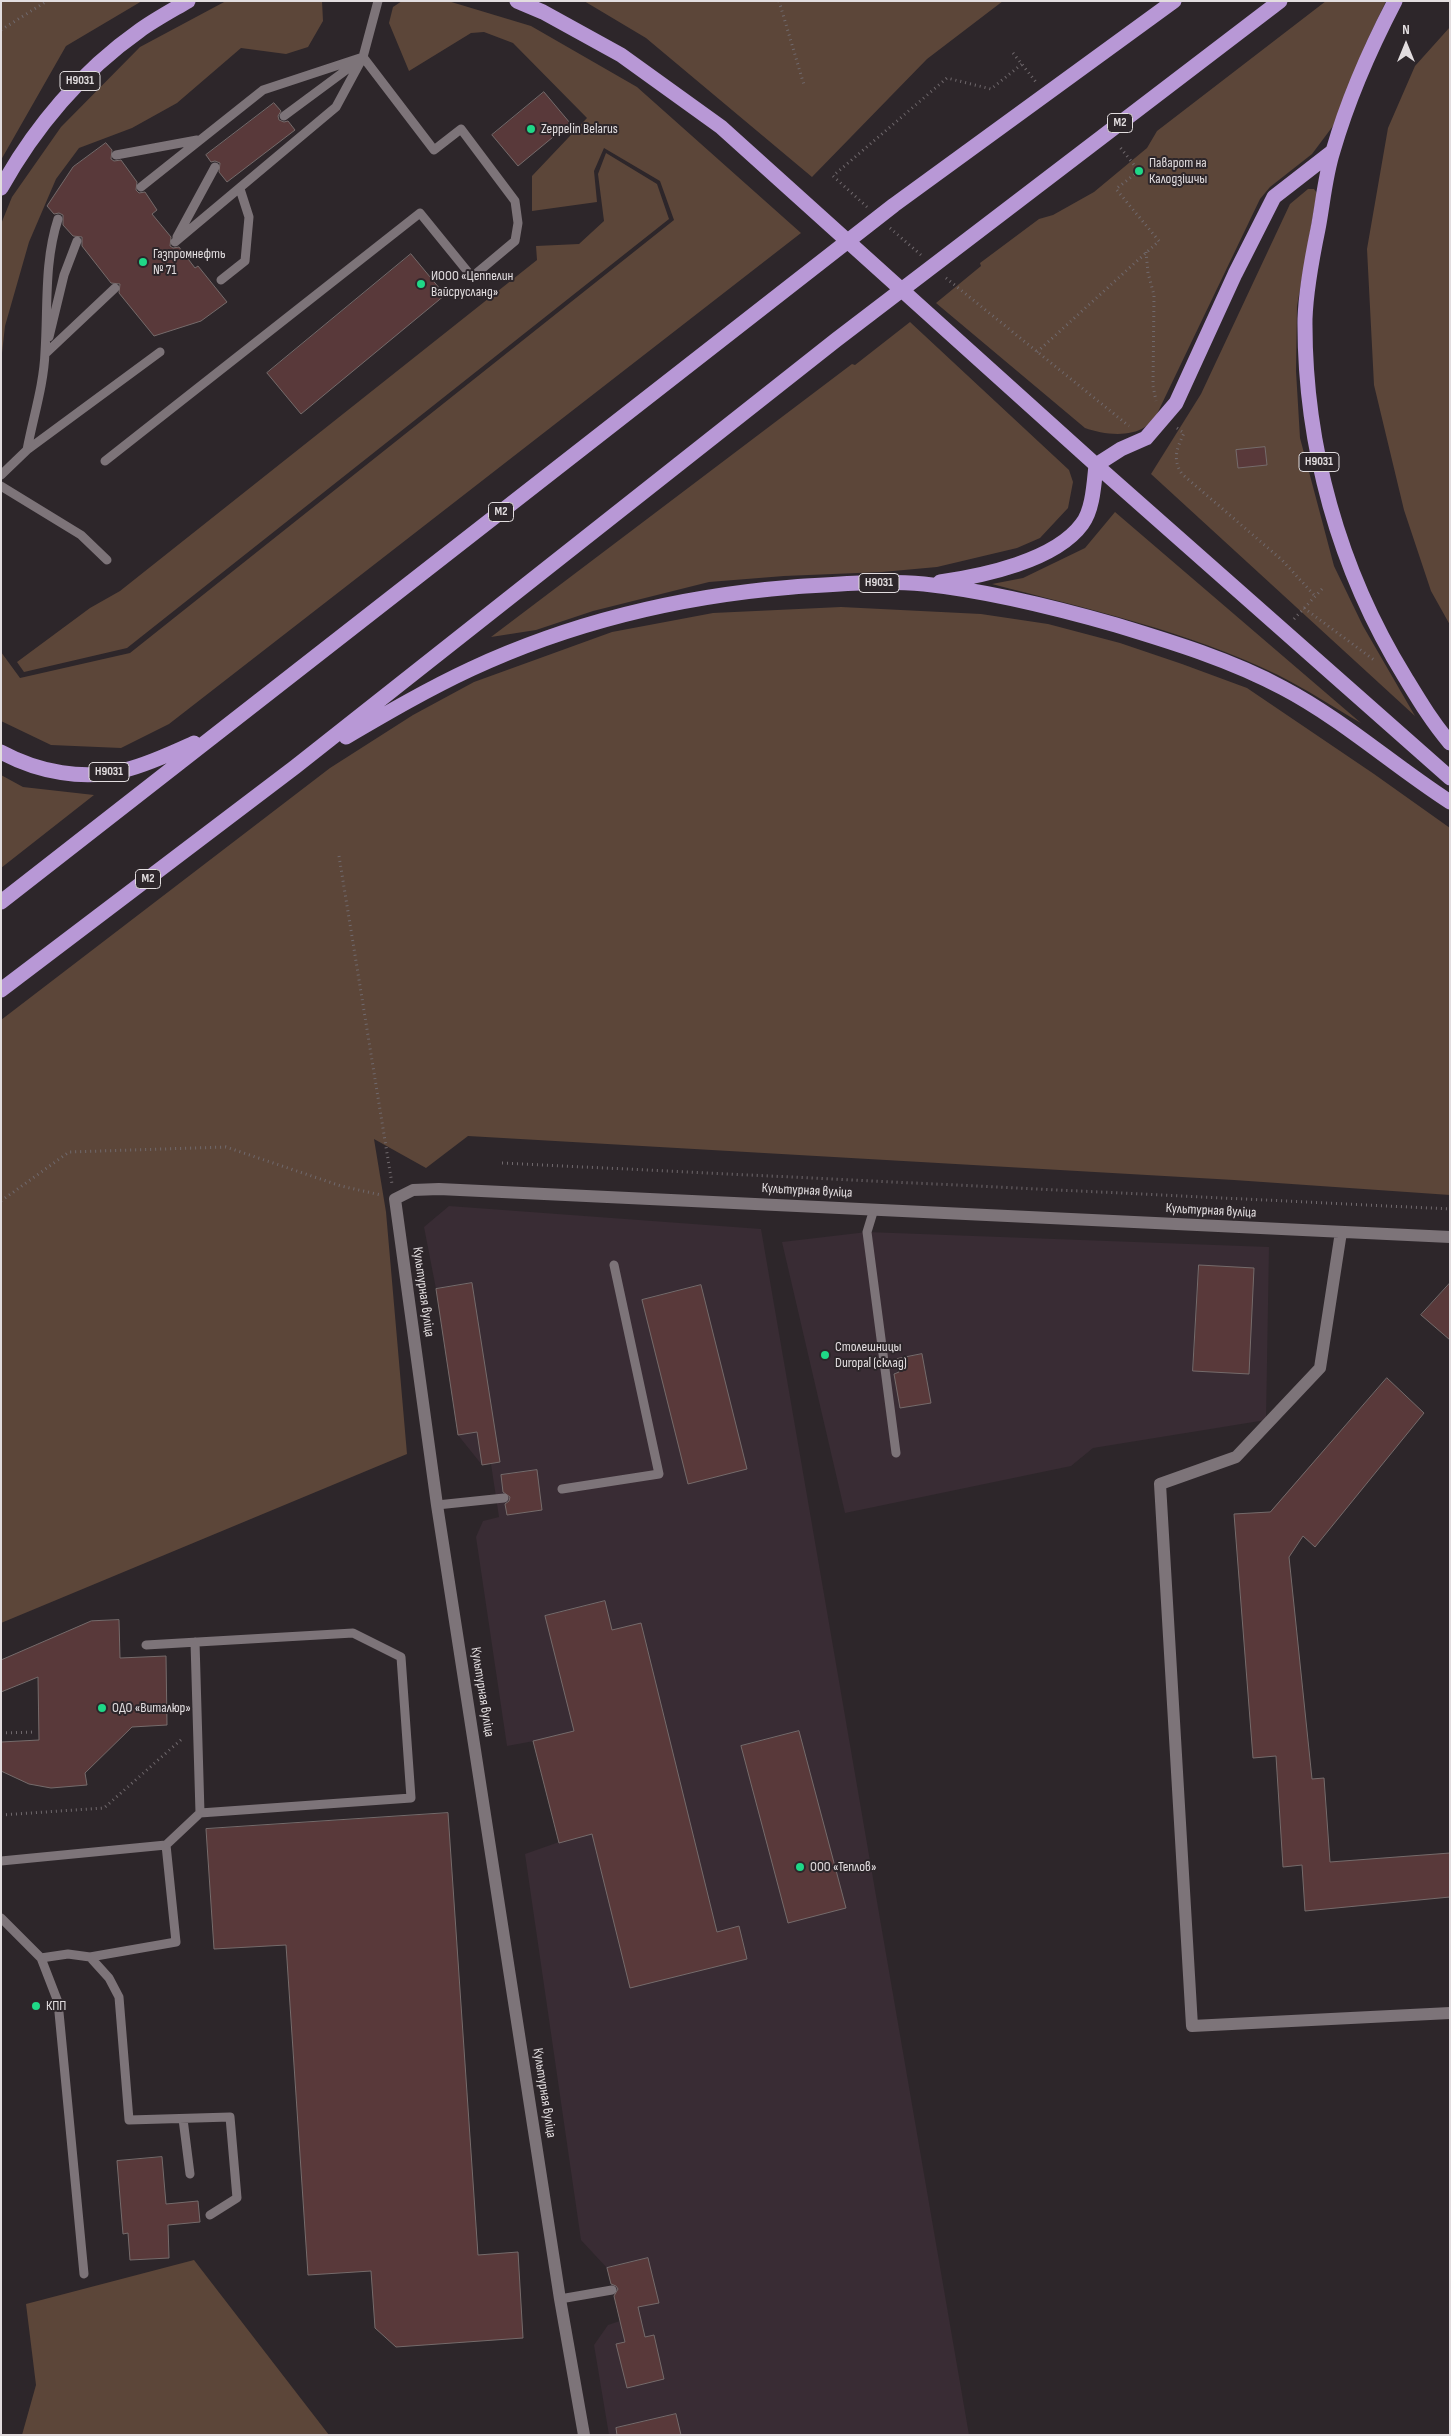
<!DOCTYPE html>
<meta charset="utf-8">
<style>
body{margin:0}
#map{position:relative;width:1451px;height:2436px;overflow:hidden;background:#2d262a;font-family:"Sofia Sans Condensed",sans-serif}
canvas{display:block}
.frame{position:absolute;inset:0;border:2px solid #e2dddf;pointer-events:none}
.north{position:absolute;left:1381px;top:20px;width:50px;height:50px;-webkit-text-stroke:4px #2d262a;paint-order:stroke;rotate:0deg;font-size:14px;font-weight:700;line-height:20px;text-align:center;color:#e2dddf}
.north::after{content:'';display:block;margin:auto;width:18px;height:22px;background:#e2dddf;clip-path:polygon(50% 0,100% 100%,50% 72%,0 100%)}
</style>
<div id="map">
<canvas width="1451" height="2436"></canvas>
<div class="frame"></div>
<div class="north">N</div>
</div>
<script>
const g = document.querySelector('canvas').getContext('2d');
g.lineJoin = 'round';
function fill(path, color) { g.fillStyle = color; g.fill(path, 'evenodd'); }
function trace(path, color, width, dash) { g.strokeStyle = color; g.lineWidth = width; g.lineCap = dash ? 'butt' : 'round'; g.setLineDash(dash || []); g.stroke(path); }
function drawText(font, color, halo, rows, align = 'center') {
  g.font = font + ' "Sofia Sans Condensed",sans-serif'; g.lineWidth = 4; g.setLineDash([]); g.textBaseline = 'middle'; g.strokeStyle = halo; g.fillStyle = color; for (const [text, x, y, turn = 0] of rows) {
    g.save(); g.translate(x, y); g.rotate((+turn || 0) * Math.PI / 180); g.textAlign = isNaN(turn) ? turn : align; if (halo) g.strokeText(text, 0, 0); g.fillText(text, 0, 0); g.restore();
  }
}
const built = new Path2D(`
 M449,1206L761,1229L969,2435H609L594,2345L608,2325L620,2321L607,2268L581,2240L525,1854L559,1842L534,1741L507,1746L476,1537L483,1521L499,1517L491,1464L482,1465L458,1435L436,1289L424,1227Z
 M867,1232L1269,1247L1266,1420L1093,1448L1071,1466L845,1513L782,1242Z`);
const green = new Path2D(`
 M1,1H142L66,46L1,160Z
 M226,1H322L323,21L308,47L286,54L241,48L177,103L132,128L79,148L56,179L29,242L5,326L1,362V224L12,197L61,127L140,47Z
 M402,1H448L531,26L637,87L801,233L169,724L121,748L51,745L1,721V652L20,678L130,653L674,220L660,181L604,148L594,171L597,202L532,211V176L587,118L513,43L484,32L471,33L409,71L389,23L393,7Z
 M584,1H1003L927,59L812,177L646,38Z
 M1326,1H1386L1366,43L1336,122L1312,154L1270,187L1260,199L1156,416C1152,419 1149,425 1145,427C1128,438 1102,434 1085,428L936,303L981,266L980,263L1039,219L1053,215L1094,192L1147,148L1157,131Z
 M1450,27V625L1431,591L1404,510L1374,385L1367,249L1388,128L1415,66Z
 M606,153L657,184L669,219L127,648L24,672L17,662L90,608L120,591L537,260L536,246L579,244L604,221L598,174Z
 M1308,189H1314L1317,193L1297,306L1296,371L1300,438L1334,566L1363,626L1415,716L1151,474L1201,394L1290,204Z
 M910,322L1069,470L1073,482L1068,508L1040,538L1017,548L937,567L882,572L784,576L709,582L593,611L536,630L491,637L852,364L855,365Z
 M1115,512L1361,723C1333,707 1306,689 1278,675C1188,631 1088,609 992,584L1023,578L1085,548Z
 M841,607L981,614L1048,624L1120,643L1182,664L1247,688L1374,774L1450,828V1195L1234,1180L468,1136L426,1168L374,1139L386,1212L407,1454L1,1623V1020L330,768L413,715L474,682L612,632L713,613Z
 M1,775L23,787L94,795L1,868Z
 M194,2260L329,2435H22L36,2385L26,2304Z`);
const building = new Path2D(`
 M544,92L570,123L518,166L492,135Z
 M274,103L281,111L278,116L279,120L284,122L288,121L295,130L227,182L219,172L220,163L215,161L211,162L206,155Z
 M106,143L112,150L111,159L114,161L121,160L137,182L136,190L139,193L145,192L157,210L152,214L171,237L170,246L173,248L179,247L195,268L198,266L227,302L201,321L154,336L119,293L120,284L111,283L82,246V237L73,236L63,225V215L59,213L54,214L47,206L73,167Z
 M411,254L445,295L301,414L267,373Z
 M1265,447L1267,465L1238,468L1236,450Z
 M1199,1265L1254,1268L1249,1374L1193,1371Z
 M472,1283L500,1462L482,1465L477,1432L458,1435L436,1289Z
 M1450,1283V1340L1421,1315Z
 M701,1285L747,1469L688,1484L642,1300Z
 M922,1354L931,1403L900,1408L894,1374L899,1372L897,1359Z
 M1387,1378L1424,1413L1315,1547L1303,1536L1289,1557L1312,1779L1324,1778L1330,1862L1450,1853V1897L1305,1911L1302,1865L1283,1867L1276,1756L1253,1758L1234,1514L1270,1512Z
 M537,1470L542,1510L507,1515L505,1504L509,1501L510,1497L503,1492L501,1475Z
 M605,1601L612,1630L641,1623L717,1932L739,1926L747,1959L630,1988L592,1834L559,1843L533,1741L574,1731L545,1616Z
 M119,1620L120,1658L166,1656L167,1725L132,1727L85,1773L87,1785L51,1788L29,1784L1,1771V1742L39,1740L38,1677L1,1692V1660L91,1621Z
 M799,1731L846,1908L788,1923L741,1746Z
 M448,1813L478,2255L518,2252L523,2338L396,2347L375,2328L371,2271L308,2275L286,1945L214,1949L206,1829Z
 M162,2157L166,2204L198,2201L200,2222L168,2225L169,2258L130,2260L128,2233L123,2234L117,2161Z
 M648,2258L659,2303L638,2307L645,2337L654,2335L664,2379L627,2388L616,2344L625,2342L614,2296L618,2289L616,2286L611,2284L607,2268Z
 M676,2414L681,2435H617L616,2428Z`);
const path = new Path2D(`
 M779,1L804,85
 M1,30L47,1
 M1013,53L1036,82
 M867,207L833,176L947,78L991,89L1022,64
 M890,228L921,255
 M1146,252L1148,273L1154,295L1153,386L1156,401
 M946,278L1129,426
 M1037,352L1159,241L1116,189L1139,171L1119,146
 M1177,428L1184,433C1177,448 1172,459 1182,474L1282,560L1315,596
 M1304,608L1374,660
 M1294,619L1323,588
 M339,856L392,1184
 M502,1163L1450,1209
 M1,1201L69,1152L226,1147L341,1186L381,1195
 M1,1733L36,1732
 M1,1815L104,1808L183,1738`);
const lane = new Path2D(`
 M284,116L357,62
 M116,155L197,140
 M141,187L263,90L363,57
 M177,237L215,167
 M175,242L336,107L363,57L378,1
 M221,280L245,261L249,217L240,189
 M49,337L64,275L77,241
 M45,354L115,288
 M27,450C33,418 44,384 45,352C48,307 44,262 58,219
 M105,461L420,213L472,277L515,241L518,223L515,201L461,129L434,150L363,57
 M1,475L27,450L160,352
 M1,486L81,535L107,560
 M874,1209L867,1232L896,1453
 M562,1489L659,1474L614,1265
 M437,1505L504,1498
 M195,1642L200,1813
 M1,1861L166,1845
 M1,1918L41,1958L58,2002L84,2274
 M90,1957L176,1942L166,1845L200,1813L411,1798L401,1657L353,1633L146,1645
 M41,1958L68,1954L90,1957L109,1978L119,1997L129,2120L230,2117L237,2198L210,2215
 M183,2119L190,2174
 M560,2299L612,2290`);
const street = new Path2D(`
 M1341,1232L1320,1368L1236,1457L1160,1484L1192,2026L1450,2013
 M584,2435L560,2299L437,1505L395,1199L413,1190L439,1189L1450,1237`);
const highway = new Path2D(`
 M517,1L543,12L621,55L721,127L1096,465L1450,778
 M1395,1C1370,49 1348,99 1333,151C1325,176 1323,203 1318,229C1312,258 1306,289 1305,319C1304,445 1339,570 1405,677C1419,700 1432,722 1450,743
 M1,188C34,128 82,71 139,31C154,20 171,11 188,1
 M940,582C982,576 1055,561 1082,524C1093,510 1094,483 1096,465L1121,449L1146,438L1176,403L1235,274L1274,197L1332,152
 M346,737C387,713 428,689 471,669C572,622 682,596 793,587C836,584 881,580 924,584C989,591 1053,607 1116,625C1172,642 1231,660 1283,688C1342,719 1394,766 1450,802
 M1,752C38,772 84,781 125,770C149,764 172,753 194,743
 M1,902L894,205L1174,1
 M1,990L295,767L836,340L1280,1`);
const markers = [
 [531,129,5,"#1fd887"],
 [1139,171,5,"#1fd887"],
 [143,262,5,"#1fd887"],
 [421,284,5,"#1fd887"],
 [825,1355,5,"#1fd887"],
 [102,1708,5,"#1fd887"],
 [800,1867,5,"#1fd887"],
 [36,2006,5,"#1fd887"]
];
const shields = [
 [80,81,40],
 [1120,123,25],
 [1319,462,40],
 [501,512,25],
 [879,583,40],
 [109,772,40],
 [148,879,25]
];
const shieldNames = [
 ["Н9031",80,81],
 ["М2",1120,123],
 ["Н9031",1319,462],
 ["М2",501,512],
 ["Н9031",879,583],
 ["Н9031",109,772],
 ["М2",148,879]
];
const poiNames = [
 ["Zeppelin Belarus",541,129],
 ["Паварот на",1149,163],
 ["Калодзішчы",1149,179],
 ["Газпромнефть",153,254],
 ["№ 71",153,270],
 ["ИООО «Цеппелин",431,276],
 ["Вайсрусланд»",431,292],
 ["Столешницы",835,1347],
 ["Duropal (склад)",835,1363],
 ["ОДО «Виталюр»",112,1708],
 ["ООО «Теплов»",810,1867],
 ["КПП",46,2006]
];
const streetNames = [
 ["Культурная вуліца",807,1191,3],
 ["Культурная вуліца",1211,1211,3],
 ["Культурная вуліца",423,1292,82],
 ["Культурная вуліца",482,1692,81],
 ["Культурная вуліца",544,2093,81]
];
fill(built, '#392c34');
fill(green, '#5c4639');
fill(building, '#59393a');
trace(building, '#756b6b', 1);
trace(path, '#70696d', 3, [1, 4]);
trace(lane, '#7d7479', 9);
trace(street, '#7d7479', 12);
trace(highway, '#b898d6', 15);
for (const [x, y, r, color] of markers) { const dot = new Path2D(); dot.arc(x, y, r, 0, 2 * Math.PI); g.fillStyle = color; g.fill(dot); trace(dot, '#2d262a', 2); }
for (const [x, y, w] of shields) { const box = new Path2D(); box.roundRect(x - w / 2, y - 9.5, w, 19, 4); g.fillStyle = '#2d262a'; g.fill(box); trace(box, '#e2dddf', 1); }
drawText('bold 12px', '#e2dddf', null, shieldNames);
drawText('14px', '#e2dddf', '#2d262a', poiNames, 'left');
drawText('14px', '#e2dddf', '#2d262a', streetNames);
</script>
